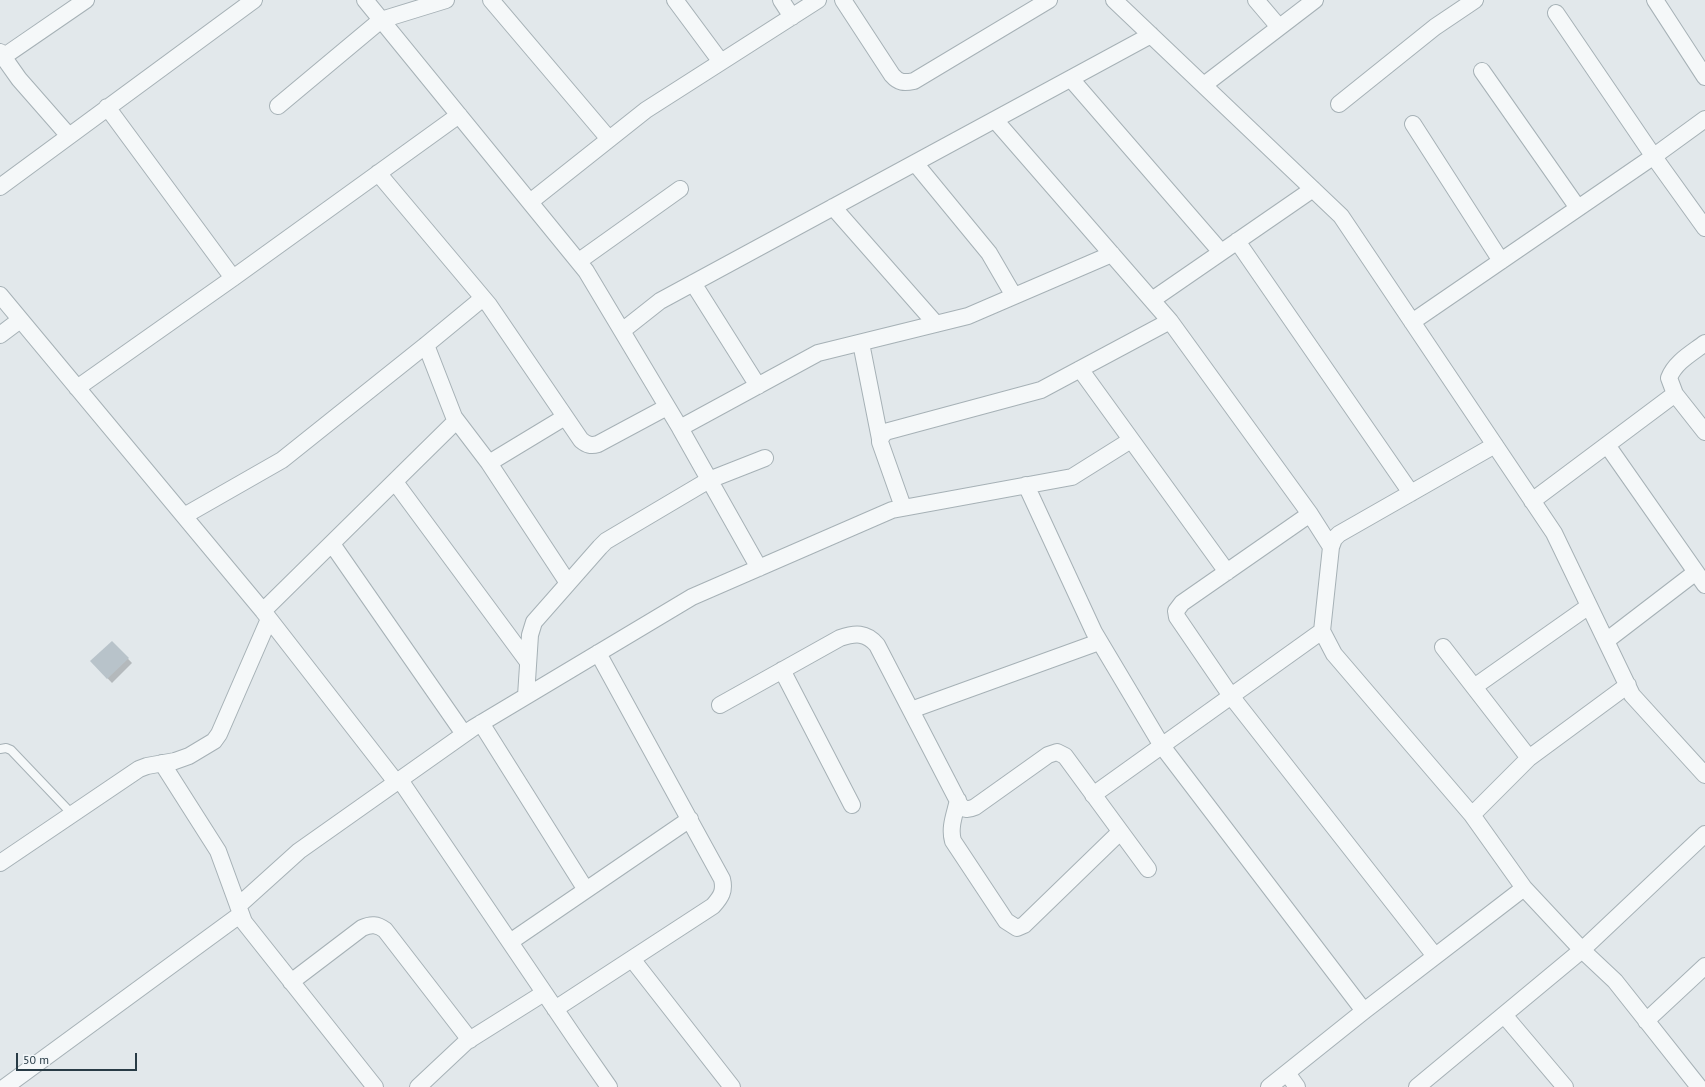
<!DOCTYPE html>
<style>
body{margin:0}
#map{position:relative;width:1705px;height:1087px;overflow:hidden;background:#e2e8eb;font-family:"PT Sans",sans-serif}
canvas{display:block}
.scale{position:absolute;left:16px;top:1053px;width:121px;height:18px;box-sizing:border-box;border:2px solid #283b45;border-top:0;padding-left:5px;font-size:12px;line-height:14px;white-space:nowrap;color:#283b45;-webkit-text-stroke:3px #f2f6f8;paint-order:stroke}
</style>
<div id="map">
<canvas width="1705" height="1087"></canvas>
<div class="scale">50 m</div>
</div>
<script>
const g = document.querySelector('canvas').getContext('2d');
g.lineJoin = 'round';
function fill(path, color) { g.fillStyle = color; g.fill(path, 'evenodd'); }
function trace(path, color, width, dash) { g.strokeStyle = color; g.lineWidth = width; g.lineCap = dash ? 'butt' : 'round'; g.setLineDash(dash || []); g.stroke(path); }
const shadow = new Path2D(`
 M112,642L132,663L112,683L92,662Z`);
const building = new Path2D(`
 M112,641L129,658L107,679L90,661Z`);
const service = new Path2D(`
 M0,749L6,748L11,750L72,814`);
const minor = new Path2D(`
 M365,0L586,271L680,428L759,568
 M491,0L609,139
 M675,0L721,62
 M781,0L792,17
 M843,0L892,75C899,83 904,83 914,81L1049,0
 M1114,0L1341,216L1554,533L1632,695L1705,775
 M1256,0L1279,27
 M1655,0L1705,77
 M1556,13L1654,157L1705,228
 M0,52L19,79L69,136
 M3,57L86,0
 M1482,71L1578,208
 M1071,79L1221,252
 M1204,85L1315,0
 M1339,104L1435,27L1475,0
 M278,106L381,20L446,0
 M107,107L233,278
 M995,120L1170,321L1310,514L1331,547
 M1413,124L1501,261
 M915,163L989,253L1014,296
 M378,173L489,305L581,440C587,445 591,446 598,444L667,407
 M0,187L254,0
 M530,202L646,110L818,0
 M833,207L936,324
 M1237,241L1411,493
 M579,261L680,189
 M693,283L758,386
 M0,295L263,611L396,782
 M1152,300L1313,189
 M1412,322L1657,154L1705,119
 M622,331L660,301L1151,35
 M0,335L20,320
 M861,343L880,439
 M1705,343C1692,353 1675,362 1669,378L1675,394L1705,432
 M426,345L454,417L489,463L568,583
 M1080,369L1227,572
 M77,388L233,278L459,115
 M680,428L818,353L968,316L1112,254
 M1495,445L1339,534L1334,539L1331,547L1322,631L1334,654L1472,815L1524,888L1582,950L1615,981L1699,1087
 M1607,445L1705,585
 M489,463L565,417
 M395,482L528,662
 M1026,485L1094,632L1162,746L1364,1011
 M1532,501L1675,394
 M903,507L880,442V439L885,432L1041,390L1170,321
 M1310,514L1182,603L1176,611L1177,617L1231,696L1435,956
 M184,516L282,460L426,345L483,298
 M332,544L464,734
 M263,611L456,421
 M1606,641L1696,572
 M1443,647L1529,758
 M782,670L852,805
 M1474,687L1589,606
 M526,696L530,635L534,622L600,547L606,541L709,480L765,458
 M720,705L840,638C855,633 866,632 877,645L960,805C965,810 968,810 975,807L1048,755L1057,752L1065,756L1148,869
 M911,710L1099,642
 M481,723L586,890
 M162,763L218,851L244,922L375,1087
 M400,780L577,1041L609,1087
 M1093,795L1322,631
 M958,800C955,814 949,827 953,841L1006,921L1017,928L1024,925L1120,832
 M1472,815L1529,758L1628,685
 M0,863L139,769L147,766L175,761L189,756L214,741L219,734L269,619
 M238,906L299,851L473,728L692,597L892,510L1072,477L1131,440
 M510,942L690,819
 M632,959L732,1087
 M291,982L362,928C371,924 377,924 385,930L470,1040
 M555,1009L713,906C721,897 725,891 722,879L598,653
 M1504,1015L1565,1087
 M1646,1021L1705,966
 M1287,1073L1297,1087
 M5,1087L241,914
 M418,1087L466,1042L544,993
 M1269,1087L1364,1011L1524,888
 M1417,1087L1582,950L1705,834`);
fill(shadow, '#0003');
fill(building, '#b8c3ca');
trace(service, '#a6b1b6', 10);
trace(minor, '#a6b1b6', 18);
trace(service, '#f5f8f9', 8);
trace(minor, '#f5f8f9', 16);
</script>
